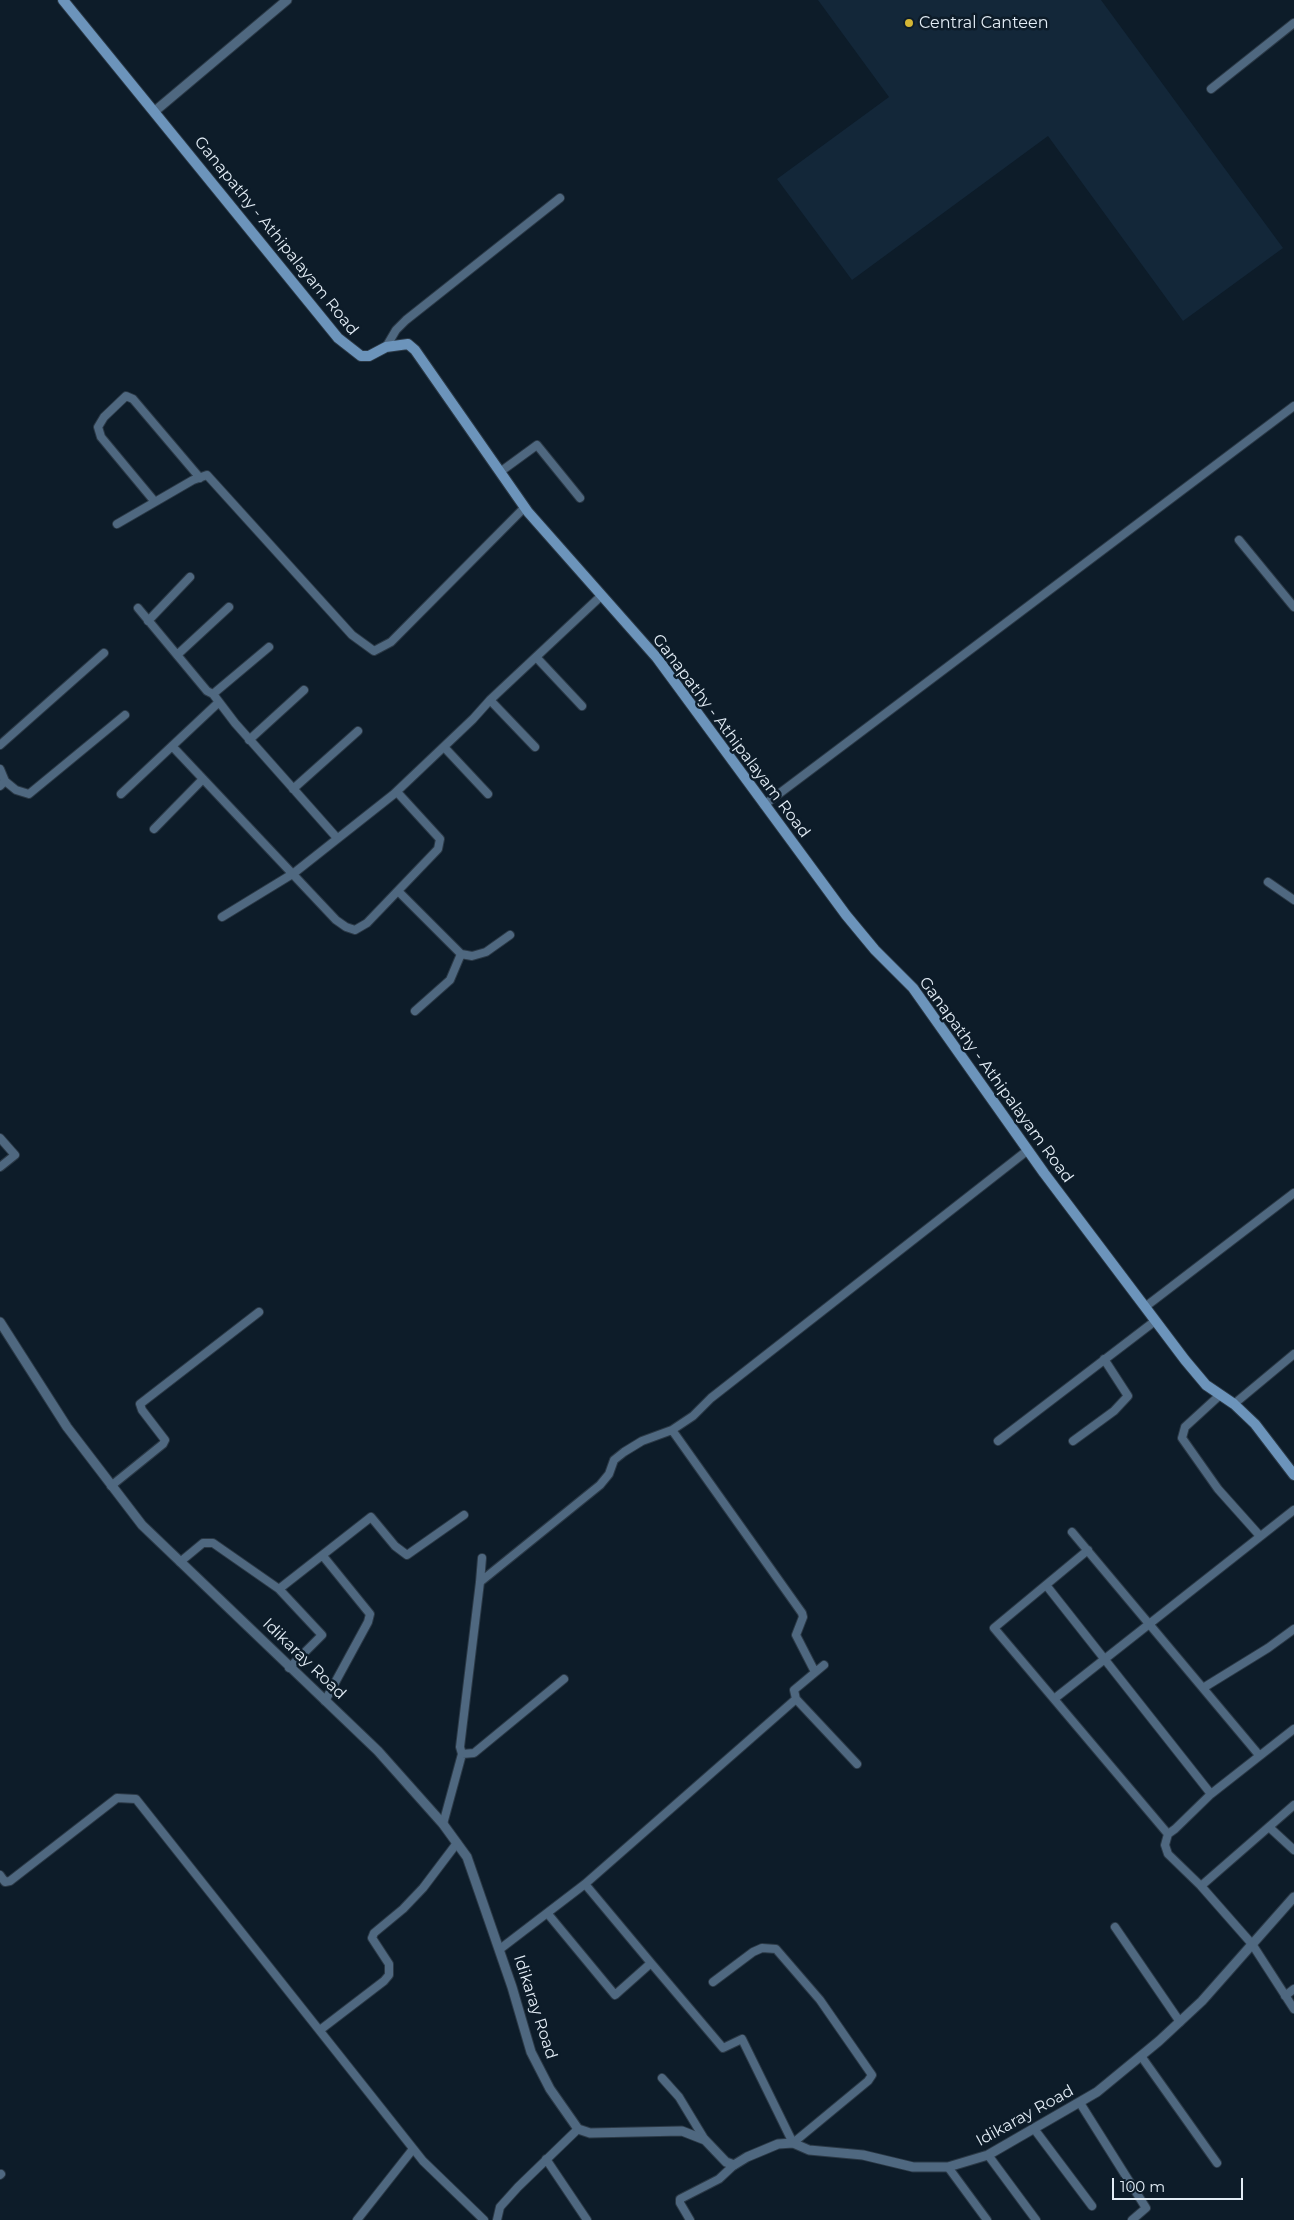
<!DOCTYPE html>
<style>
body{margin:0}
#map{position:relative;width:1294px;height:2220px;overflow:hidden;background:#0d1c29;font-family:Montserrat,sans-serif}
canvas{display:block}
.scale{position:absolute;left:1112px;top:2178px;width:131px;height:22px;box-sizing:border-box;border:2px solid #e2ecf5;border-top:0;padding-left:6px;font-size:15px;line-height:18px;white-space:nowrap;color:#e2ecf5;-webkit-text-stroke:4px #0d1c29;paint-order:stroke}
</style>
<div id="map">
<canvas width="1294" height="2220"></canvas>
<div class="scale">100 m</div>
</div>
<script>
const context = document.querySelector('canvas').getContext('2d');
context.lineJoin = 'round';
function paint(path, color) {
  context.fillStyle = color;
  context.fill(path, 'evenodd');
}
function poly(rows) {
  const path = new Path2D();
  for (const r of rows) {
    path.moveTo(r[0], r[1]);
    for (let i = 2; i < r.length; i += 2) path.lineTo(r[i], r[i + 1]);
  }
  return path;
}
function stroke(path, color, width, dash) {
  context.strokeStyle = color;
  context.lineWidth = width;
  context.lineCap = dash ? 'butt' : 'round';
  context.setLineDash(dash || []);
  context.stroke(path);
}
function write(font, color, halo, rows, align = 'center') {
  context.font = font + ' Montserrat,sans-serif';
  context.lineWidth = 5;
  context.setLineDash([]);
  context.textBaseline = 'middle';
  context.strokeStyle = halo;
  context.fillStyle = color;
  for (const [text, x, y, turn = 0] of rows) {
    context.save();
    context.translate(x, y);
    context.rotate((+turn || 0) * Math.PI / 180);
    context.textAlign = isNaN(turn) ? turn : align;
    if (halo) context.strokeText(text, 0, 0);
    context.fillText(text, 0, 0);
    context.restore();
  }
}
const built = poly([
 [818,0,1101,0,1283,248,1183,321,1048,136,852,280,777,179,889,97]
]);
const minor = poly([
 [1211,89,1294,23],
 [386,347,396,330,406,320,560,198],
 [500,472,537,445,580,498],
 [155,502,101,437,98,427,104,417,126,396,133,399,200,478],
 [117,524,193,480,207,475,352,635,374,651,391,642,525,507],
 [1239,540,1294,607],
 [138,608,207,691,213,694,235,723,337,838],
 [148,621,190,577],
 [177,655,229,607],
 [536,657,582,706],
 [213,694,269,647],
 [490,700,535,747],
 [249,740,304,690],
 [0,745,104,653],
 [172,746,336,920,346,927,355,930,367,923,438,849,440,839,397,792],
 [444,747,488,794],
 [0,769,5,781,0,786],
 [5,781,16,790,29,794,125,715],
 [293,789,358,731],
 [121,794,219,702],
 [764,805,1294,406],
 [154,829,203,779],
 [1268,882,1294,900],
 [398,891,461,954,450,980,415,1011],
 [222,917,294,873,394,794,473,719,490,700,601,596],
 [461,954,472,956,486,952,510,935],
 [0,1138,15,1155,0,1167],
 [1145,1307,1294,1193],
 [1220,1395,1185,1427,1182,1438,1218,1489,1260,1536],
 [1234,1404,1294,1354],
 [672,1430,802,1613,803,1617,796,1635,815,1672],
 [998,1441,1155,1321],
 [1073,1441,1114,1411,1128,1396,1104,1359],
 [111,1486,163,1444,165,1440,142,1410,140,1404,259,1312],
 [1072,1532,1259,1755],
 [1088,1550,994,1628,1168,1834],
 [323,1556,370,1614,368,1622,325,1701],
 [482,1558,480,1582,600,1485,609,1474,614,1460,624,1452,642,1441,672,1430,693,1416,711,1398,1028,1150],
 [180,1562,203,1543,213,1543,279,1589,322,1635,289,1668],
 [1046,1585,1211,1794],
 [279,1589,371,1517,395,1546,407,1555,464,1515],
 [824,1665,794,1690,796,1699,857,1764],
 [1203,1688,1268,1648,1294,1629],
 [1054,1699,1294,1510],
 [1294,1729,1211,1794,1175,1829,1168,1834,1165,1845,1168,1854,1201,1886,1252,1944,1294,2009],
 [462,1754,474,1753,564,1679],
 [443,1824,462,1754,460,1747,480,1582],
 [1269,1827,1294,1850],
 [0,1875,5,1882,10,1881,117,1798,136,1799,423,2161,484,2220],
 [1201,1886,1294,1805],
 [548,1914,615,1995,651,1963,585,1884],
 [1115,1927,1180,2022],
 [500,1949,585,1884,796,1699],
 [651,1963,723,2048,742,2039,793,2143,868,2081,872,2075,820,2000,776,1949,762,1948,753,1952,713,1982],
 [1285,1996,1294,1989],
 [320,2030,384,1981,389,1975,389,1964,372,1938,374,1933,403,1909,423,1888,457,1843],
 [1141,2056,1217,2163],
 [662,2078,679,2097,705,2140],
 [1080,2103,1146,2208,1132,2220],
 [1035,2130,1092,2206],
 [988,2155,1036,2220],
 [546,2159,587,2220],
 [948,2167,987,2220],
 [0,2175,1,2174],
 [357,2220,413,2149],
 [497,2220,500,2207,518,2187,578,2129],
 [690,2220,680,2203,680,2199,719,2179,734,2165]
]);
const tertiary = poly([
 [155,111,287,0],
 [0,1322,67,1427,142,1525,378,1751,443,1824,467,1857,512,1987,531,2052,550,2089,578,2129,590,2133,682,2131,705,2140,726,2162,734,2165,747,2157,778,2144,793,2143,809,2150,863,2155,913,2167,948,2167,988,2155,1097,2092,1159,2041,1202,2001,1294,1897]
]);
const secondary = poly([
 [63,0,338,338,361,356,369,356,386,347,408,344,415,350,528,512,657,658,846,915,875,950,913,988,1044,1173,1185,1360,1206,1385,1234,1404,1255,1424,1294,1475]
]);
const markers = [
 [909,23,5,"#d4b635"]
];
const poiNames = [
 ["Central Canteen",919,23]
];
const streetNames = [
 ["Ganapathy - Athipalayam Road",276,236,51],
 ["Ganapathy - Athipalayam Road",731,736,53],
 ["Ganapathy - Athipalayam Road",996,1080,54],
 ["Idikaray Road",304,1659,44],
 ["Idikaray Road",535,2007,72],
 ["Idikaray Road",1025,2116,-29]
];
paint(built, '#132739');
stroke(minor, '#2b3946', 10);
stroke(tertiary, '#2b3946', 11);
stroke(secondary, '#2b3946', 12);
stroke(minor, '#4f6880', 8);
stroke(tertiary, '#4f6880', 9);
stroke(secondary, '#6c94bb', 10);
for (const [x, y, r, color] of markers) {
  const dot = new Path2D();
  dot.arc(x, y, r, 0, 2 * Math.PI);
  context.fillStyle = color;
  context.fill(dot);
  stroke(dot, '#0d1c29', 2);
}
write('16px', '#e2ecf5', '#0d1c29', poiNames, 'left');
write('16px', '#e2ecf5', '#0d1c29', streetNames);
</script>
